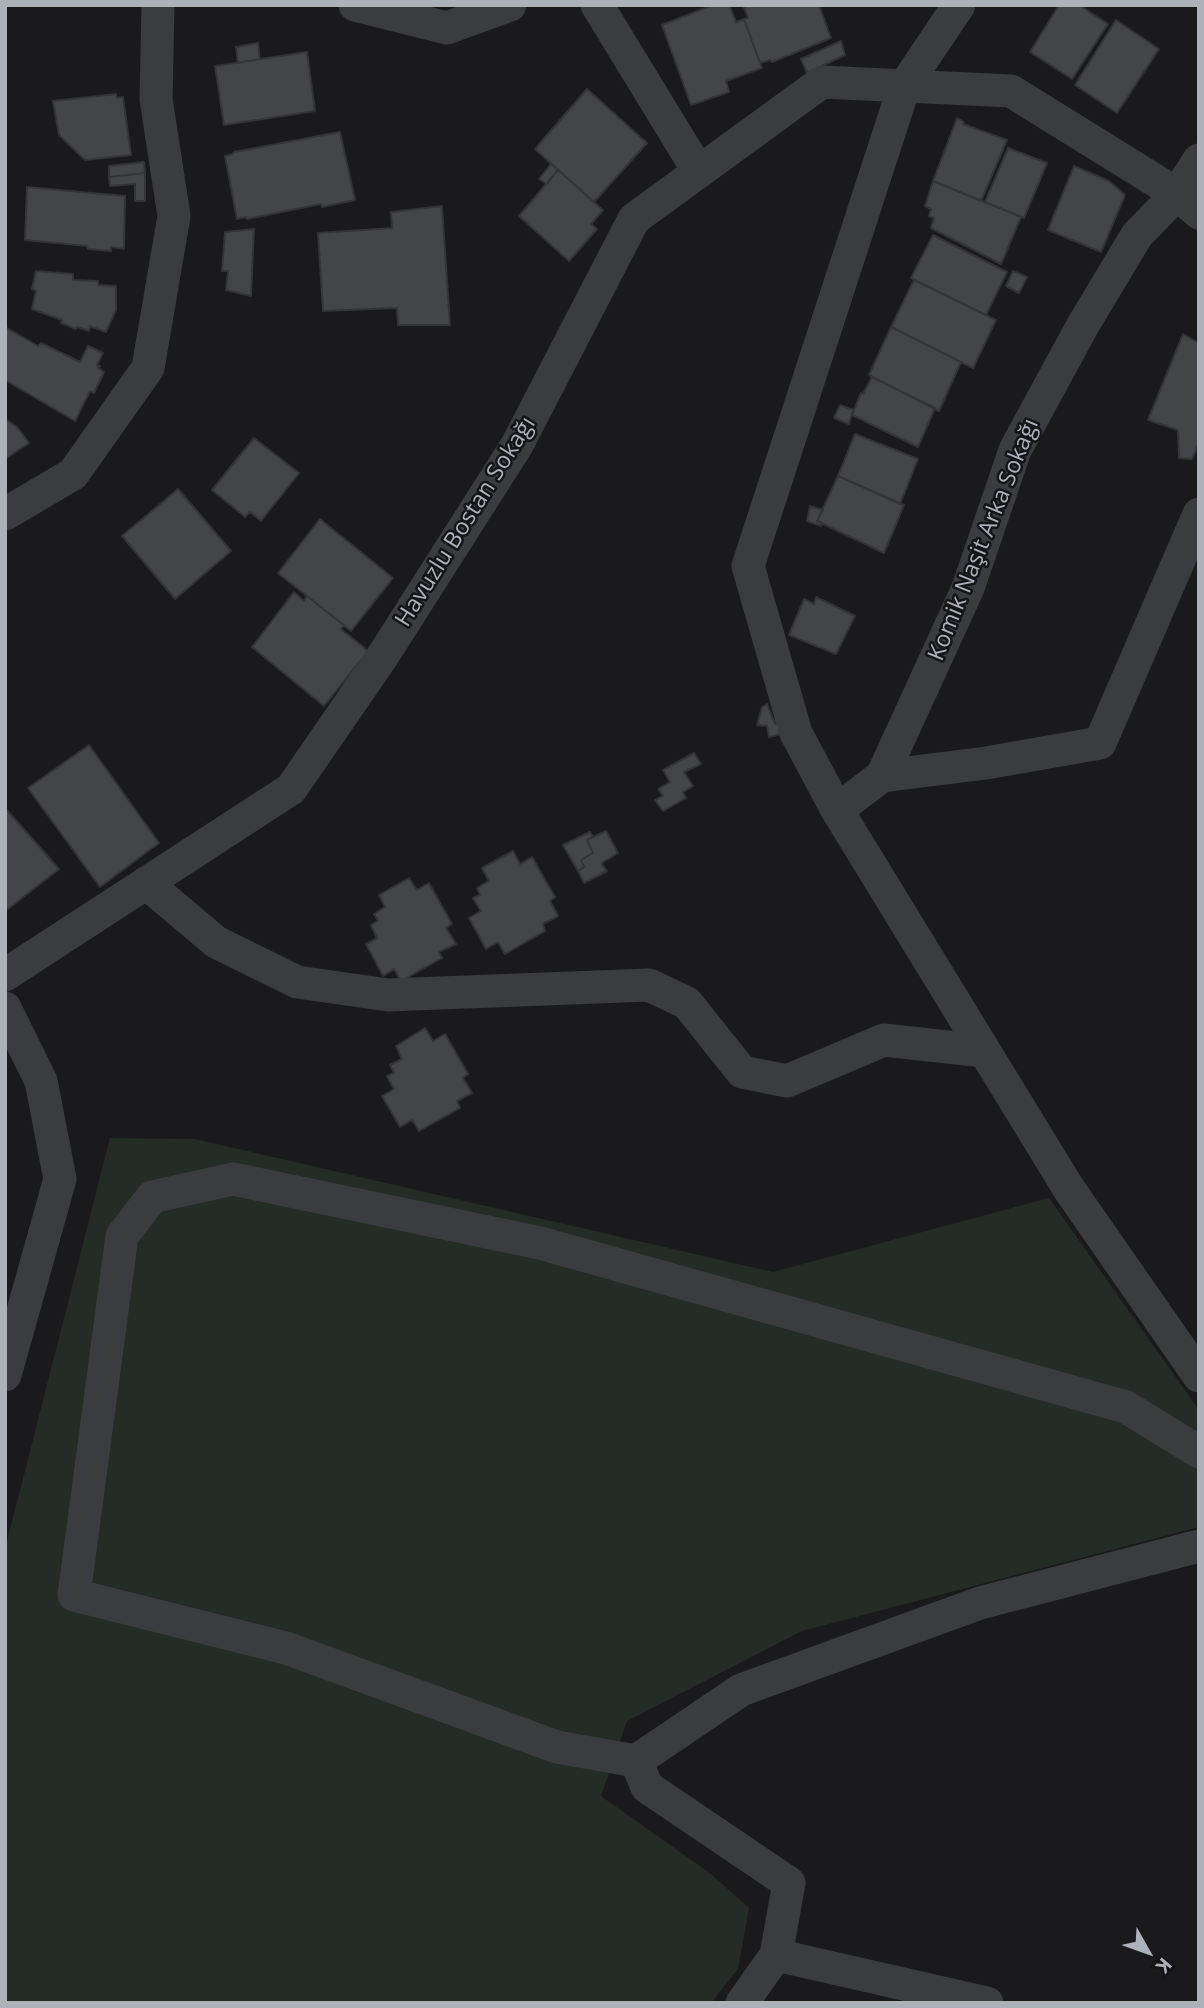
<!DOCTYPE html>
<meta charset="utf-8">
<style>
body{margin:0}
#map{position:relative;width:1204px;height:2008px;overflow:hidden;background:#1a1a1c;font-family:"Open Sans",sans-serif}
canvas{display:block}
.frame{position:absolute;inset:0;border:7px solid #adb1ba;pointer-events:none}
.north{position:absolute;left:1113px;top:1917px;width:70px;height:70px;-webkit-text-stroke:5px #151517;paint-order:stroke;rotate:130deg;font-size:19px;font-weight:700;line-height:28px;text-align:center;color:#adb1ba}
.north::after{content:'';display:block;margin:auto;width:24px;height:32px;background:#adb1ba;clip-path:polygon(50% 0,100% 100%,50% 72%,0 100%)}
</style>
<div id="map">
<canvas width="1204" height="2008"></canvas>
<div class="frame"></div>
<div class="north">K</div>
</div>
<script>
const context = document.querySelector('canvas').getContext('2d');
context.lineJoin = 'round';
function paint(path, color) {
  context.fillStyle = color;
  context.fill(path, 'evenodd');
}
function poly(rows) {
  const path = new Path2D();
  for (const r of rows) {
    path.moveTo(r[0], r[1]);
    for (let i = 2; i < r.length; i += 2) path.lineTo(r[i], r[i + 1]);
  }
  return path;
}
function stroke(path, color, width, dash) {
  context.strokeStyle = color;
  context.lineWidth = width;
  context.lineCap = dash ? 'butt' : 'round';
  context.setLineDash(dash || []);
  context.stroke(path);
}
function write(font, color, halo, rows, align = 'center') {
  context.font = font + ' "Open Sans",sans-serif';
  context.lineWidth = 5;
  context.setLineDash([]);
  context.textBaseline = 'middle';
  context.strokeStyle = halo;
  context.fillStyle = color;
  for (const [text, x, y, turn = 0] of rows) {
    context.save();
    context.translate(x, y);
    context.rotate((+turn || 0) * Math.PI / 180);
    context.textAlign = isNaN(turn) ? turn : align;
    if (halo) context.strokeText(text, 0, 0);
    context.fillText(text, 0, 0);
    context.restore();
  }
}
const green = poly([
 [110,1138,195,1139,773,1272,1049,1198,1199,1410,1199,1527,802,1631,627,1721,601,1796,711,1874,749,1908,738,1969,711,2003,5,2003,5,1549]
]);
const building = poly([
 [713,5,729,5,736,22,744,19,762,68,726,81,729,92,691,105,662,25,713,5],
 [743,5,819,5,831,38,772,62,770,60,760,63,744,19,748,18,743,5],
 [1059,5,1079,5,1108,24,1072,79,1030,52,1059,5],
 [1116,20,1159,49,1117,113,1075,85,1116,20],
 [841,41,845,55,807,73,801,59,841,41],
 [258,43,260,59,238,63,236,47,258,43],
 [307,52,315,111,224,125,215,66,307,52],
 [587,89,647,143,594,202,535,149,587,89],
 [116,94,117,98,123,97,131,155,85,160,59,135,53,101,116,94],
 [957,118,964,122,963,124,1007,140,981,201,933,181,957,118],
 [340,132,355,200,322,207,321,204,247,219,246,217,237,219,225,156,233,154,234,152,340,132],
 [1008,148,1047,163,1024,218,985,202,1008,148],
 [144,162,145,173,109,177,109,166,144,162],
 [551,164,558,170,547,184,539,179,551,164],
 [1074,166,1109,181,1125,195,1101,252,1048,230,1074,166],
 [558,170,603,210,591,224,597,229,569,261,519,216,558,170],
 [145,173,145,201,135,201,135,184,110,186,109,177,145,173],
 [933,181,1021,217,1001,264,931,228,934,218,929,216,931,209,925,206,933,181],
 [27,187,125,196,124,249,111,247,111,251,88,249,87,246,25,240,27,187],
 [442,206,450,325,398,325,397,308,323,311,318,233,392,228,391,212,442,206],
 [254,229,251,296,226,290,228,271,222,271,225,232,254,229],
 [933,235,1007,272,986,315,911,278,933,235],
 [36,271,73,274,73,280,98,281,98,285,116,286,116,310,106,332,90,326,89,331,77,327,76,329,61,323,62,320,32,309,36,291,32,289,36,271],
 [1013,271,1027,277,1019,293,1006,286,1013,271],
 [914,280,996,320,973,368,891,327,914,280],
 [5,327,38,346,41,343,80,362,88,346,103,353,97,365,100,366,98,368,104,372,94,393,90,391,75,421,5,380,5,327],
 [891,327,961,362,939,411,869,375,891,327],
 [1183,334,1199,343,1199,443,1192,459,1179,458,1178,430,1148,420,1183,334],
 [872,377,935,408,918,447,852,415,861,393,863,394,872,377],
 [840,405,853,410,849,424,834,418,840,405],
 [5,419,17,427,29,443,5,459,5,419],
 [855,434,918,459,900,504,838,476,855,434],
 [254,438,299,473,261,521,250,512,245,517,212,490,254,438],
 [838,476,904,505,884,553,817,521,838,476],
 [178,489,231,551,175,599,122,536,178,489],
 [810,506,823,510,817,521,821,522,821,526,807,521,810,506],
 [320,519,393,578,351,631,278,573,320,519],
 [294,592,304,601,307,596,344,625,341,629,368,651,324,706,252,647,294,592],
 [816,597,855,616,836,654,789,635,804,599,814,604,816,597],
 [767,704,775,724,778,724,782,734,769,737,767,726,757,725,762,707,767,704],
 [89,745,159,843,100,887,28,788,89,745],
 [694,753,701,764,684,772,693,786,683,792,686,798,663,811,655,800,663,796,658,789,670,782,663,770,694,753],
 [5,808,59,869,8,909,5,905,5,808],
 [606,831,618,853,603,862,602,865,607,871,584,883,578,871,584,867,581,860,593,853,587,840,606,831],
 [590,832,593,837,587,840,593,853,581,860,584,867,578,871,563,845,590,832],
 [513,851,520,864,532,857,555,897,550,901,558,916,543,924,545,931,505,954,498,942,486,949,469,918,481,911,473,898,480,895,477,888,489,881,482,868,513,851],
 [409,878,417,890,429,883,452,924,446,928,456,944,439,952,442,958,401,981,394,969,383,976,366,944,377,938,371,925,378,921,374,914,385,907,379,895,409,878],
 [425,1028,433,1041,445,1034,468,1074,463,1078,472,1093,457,1101,460,1108,419,1131,412,1120,400,1127,382,1096,394,1089,387,1076,394,1073,390,1065,402,1059,396,1046,425,1028]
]);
const minor = poly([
 [355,5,447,28,510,5],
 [597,5,699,172],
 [959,5,904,87,748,566,796,733,837,810,1069,1189,1199,1376],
 [5,514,73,474,148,368,174,216,156,99,158,5],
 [882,776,986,763,1100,743,1199,514],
 [837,810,882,776,968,588,1015,450,1083,325,1137,235,1177,194,1199,160],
 [146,883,216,942,297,982,388,995,649,985,687,1003,742,1072,787,1081,884,1040,984,1051],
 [5,975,291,789,382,657,517,445,634,219,822,82,1011,91,1177,194,1199,213],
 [5,1008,41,1081,60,1179,5,1375],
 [636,1761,557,1747,286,1648,74,1595,122,1236,152,1197,233,1179,540,1243,1126,1407,1199,1452],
 [776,1955,987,2003],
 [742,2003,776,1955,789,1883,647,1787,636,1761,741,1690,980,1603,1199,1546]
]);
const streetNames = [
 ["Havuzlu Bostan Sokağı",466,522,-58],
 ["Komik Naşit Arka Sokağı",984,540,-68]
];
paint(green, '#242c25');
paint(building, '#444549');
stroke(building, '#343438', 2);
stroke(minor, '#3b3c40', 33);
write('23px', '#adb1ba', '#151517', streetNames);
</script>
